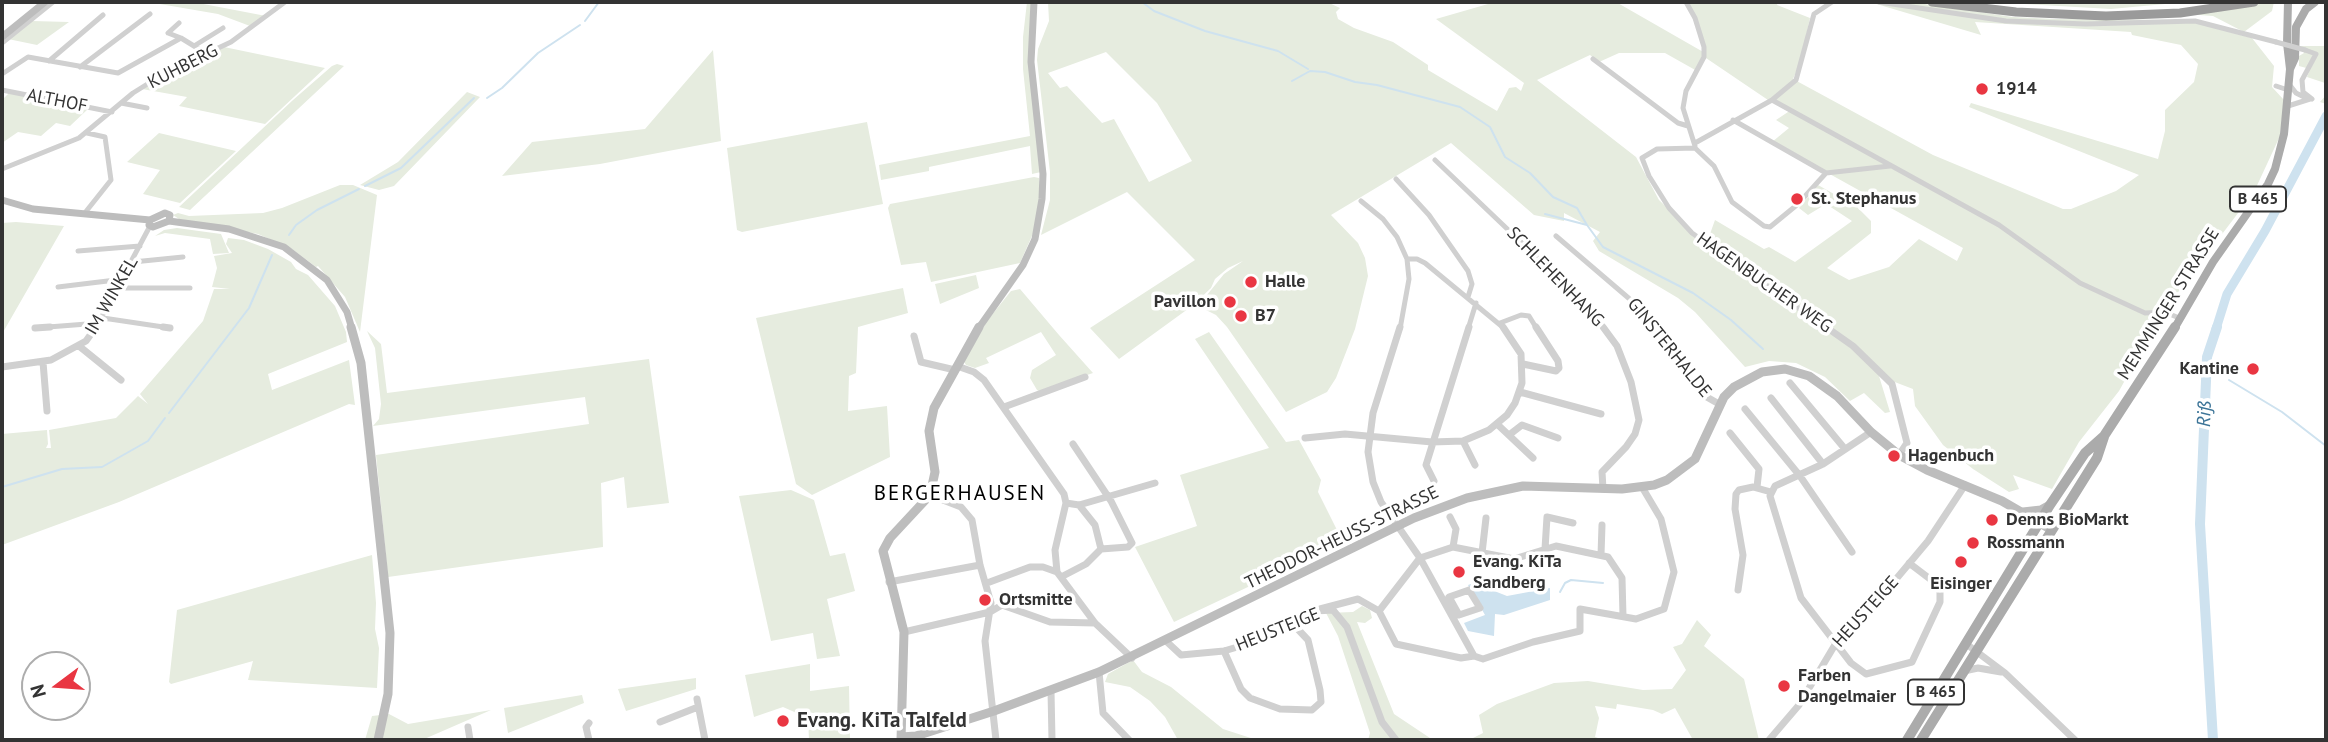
<!DOCTYPE html>
<meta charset="utf-8">
<style>
body{margin:0}
#map{position:relative;width:2328px;height:742px;overflow:hidden;background:#fff;font-family:"PT Sans",sans-serif}
canvas{display:block}
.frame{position:absolute;inset:0;border:4px solid #333;pointer-events:none}
.north{position:absolute;left:21px;top:651px;width:70px;height:70px;box-sizing:border-box;background:#fff;border:2px solid #adadad;border-radius:50%;rotate:254deg;font-size:19px;font-weight:700;line-height:28px;text-align:center;color:#333}
.north::after{content:'';display:block;margin:auto;width:24px;height:32px;background:#e93642;clip-path:polygon(50% 0,100% 100%,50% 72%,0 100%)}
</style>
<div id="map">
<canvas width="2328" height="742"></canvas>
<div class="frame"></div>
<div class="north">N</div>
</div>
<script>
const context = document.querySelector('canvas').getContext('2d');
context.lineJoin = 'round';
function paint(path, color) {
  context.fillStyle = color;
  context.fill(path, 'evenodd');
}
function poly(rows) {
  const path = new Path2D();
  for (const r of rows) {
    path.moveTo(r[0], r[1]);
    for (let i = 2; i < r.length; i += 2) path.lineTo(r[i], r[i + 1]);
  }
  return path;
}
function stroke(path, color, width, dash) {
  context.strokeStyle = color;
  context.lineWidth = width;
  context.lineCap = dash ? 'butt' : 'round';
  context.setLineDash(dash || []);
  context.stroke(path);
}
function write(font, color, halo, rows, align = 'center') {
  context.font = font + ' "PT Sans",sans-serif';
  context.lineWidth = 7;
  context.setLineDash([]);
  context.textBaseline = 'middle';
  context.strokeStyle = halo;
  context.fillStyle = color;
  for (const [text, x, y, turn = 0] of rows) {
    context.save();
    context.translate(x, y);
    context.rotate((+turn || 0) * Math.PI / 180);
    context.textAlign = isNaN(turn) ? turn : align;
    if (halo) context.strokeText(text, 0, 0);
    context.fillText(text, 0, 0);
    context.restore();
  }
}
const green = poly([
 [148,2,193,2,266,16,250,26,218,14],
 [1027,2,1033,2,1029,40,1041,172,1032,174,1030,146,929,167,929,171,881,180,879,165,1030,136,1023,69,1023,37],
 [1048,2,1327,2,1340,8,1336,12,1338,19,1354,28,1393,42,1428,65,1428,70,1497,111,1509,88,1516,87,1521,91,1524,83,1436,19,1495,2,1616,2,1705,53,1687,2,1778,2,1777,5,1810,18,1800,63,1793,79,1933,155,2063,209,2071,209,2116,191,2139,175,1969,107,1971,103,2158,159,2165,131,2165,110,2194,82,2198,64,2181,45,2132,35,2131,32,1975,22,1981,35,1873,3,1852,2,1911,2,2013,17,2054,19,2184,20,2252,38,2274,66,2272,87,2284,100,2280,136,2254,192,2163,312,2119,391,2079,442,2052,489,2013,475,2019,489,2009,492,1973,469,1943,445,1915,406,1913,389,1879,376,1890,412,1885,413,1864,393,1850,401,1825,377,1796,363,1769,361,1745,367,1695,312,1678,298,1599,251,1593,241,1600,232,1564,213,1564,221,1534,215,1451,143,1331,215,1358,243,1365,258,1368,276,1355,329,1336,378,1327,392,1286,412,1227,327,1216,315,1198,306,1224,274,1243,261,1228,268,1215,279,1211,288,1192,306,1119,359,1090,328,1195,260,1127,192,1041,235,1050,200,1050,172,1037,60,1038,49,1049,21],
 [1106,52,1157,103,1192,161,1149,182,1114,119,1102,123,1067,86,1060,88,1048,73],
 [1619,53,1665,53,1697,71,1703,56,1768,100,1791,110,1776,120,1789,128,1772,142,1963,248,1957,261,1919,239,1889,267,1849,280,1827,268,1871,233,1871,221,1857,207,1818,185,1799,208,1808,215,1826,204,1852,221,1795,262,1769,247,1764,249,1715,220,1706,245,1659,200,1636,157,1537,80,1590,55,1599,62],
 [1989,2,2187,2,2111,9],
 [2267,2,2274,2,2272,11,2244,32,2213,16,2187,14],
 [32,21,69,22,37,45,8,39],
 [2301,46,2326,46,2326,104,2320,102,2326,95,2325,83,2307,77,2310,69,2299,66,2299,56,2304,53],
 [224,47,325,68,265,124,179,106,187,97,142,89],
 [713,50,721,141,600,164,502,176,532,142,645,129],
 [337,64,344,66,190,210,179,207,293,100,332,66],
 [467,92,480,97,394,186,379,190,360,185,398,162],
 [9,93,88,109,70,126,56,123,41,136,18,132,2,143,2,100],
 [867,122,883,204,742,232,737,230,727,148],
 [159,133,236,151,180,203,143,194,160,170,127,162],
 [1034,177,1039,178,1040,199,1035,229,1020,263,931,282,926,262,901,265,888,208,890,204],
 [340,185,353,185,377,195,360,332,345,297,318,266,316,267,292,249,258,234,179,219,173,215,178,213,189,216,263,213,282,208],
 [16,222,64,226,2,334,2,223],
 [177,228,221,234,229,253,213,254,210,239,165,233,155,236,164,230],
 [228,238,244,240,268,249,291,262,296,269,308,275,335,306,346,332,347,342,268,374,272,390,349,360,355,405,349,404,119,502,2,545,2,434,47,430,48,444,46,448,51,448,49,430,116,418,138,396,148,404,140,394,203,321,214,289,230,289,212,287,217,268,214,256,232,253,226,244],
 [976,275,979,288,940,304,935,284],
 [903,288,908,313,858,327,856,373,849,376,848,411,887,406,890,457,812,495,796,484,756,318],
 [1020,289,1059,335,1093,373,1039,391,1037,390,1030,378,1032,370,1056,355,1041,332,986,358,989,363,975,368,966,365,964,362,987,321,1011,291],
 [367,331,381,344,387,393,649,359,669,503,627,508,624,477,601,483,603,547,388,577,376,455,589,424,585,397,373,426,379,419,381,404,375,348],
 [1209,332,1286,442,1299,440,1321,480,1318,492,1343,542,1174,622,1135,547,1197,526,1180,475,1269,448,1195,339],
 [791,490,814,500,830,556,845,553,855,591,827,599,840,656,817,659,813,633,771,641,739,496],
 [372,555,376,603,375,629,379,648,377,688,248,680,253,661,171,684,169,682,177,610],
 [1362,606,1370,610,1372,618,1365,623,1357,622,1394,714,1433,740,1368,740,1370,733,1338,636,1326,613,1353,612],
 [1697,620,1711,635,1704,646,1744,679,1759,740,1693,740,1675,708,1662,714,1653,710,1617,704,1616,709,1595,706,1599,718,1595,737,1604,740,1469,740,1483,733,1479,715,1497,704,1554,683,1588,681,1643,690,1672,689,1686,670,1673,647,1682,644],
 [1133,660,1142,672,1171,687,1223,729,1257,740,1178,740,1165,717,1150,701,1130,687,1105,682,1108,674],
 [810,664,810,691,849,686,850,740,809,740,808,718,783,707,754,717,745,675],
 [696,678,696,689,626,711,618,689],
 [582,695,584,703,508,733,504,708],
 [491,710,422,740,365,740,372,716,389,714,408,724]
]);
const water = poly([
 [1474,583,1507,596,1550,588,1550,600,1504,615,1495,614,1494,636,1468,631,1464,623,1485,615,1468,585]
]);
const stream = poly([
 [1142,2,1154,11,1205,31,1278,51,1308,69],
 [585,21,599,2],
 [1292,81,1310,71,1325,72,1355,82,1377,85,1460,107,1490,127,1505,157,1530,173,1553,197,1577,208,1587,225],
 [487,98,502,88,538,53,580,25],
 [365,186,401,168,474,98],
 [1545,214,1587,225,1603,247,1693,293,1731,320,1763,349],
 [289,235,296,225,317,210,359,189],
 [2207,365,2218,372],
 [2229,380,2282,412,2326,446],
 [169,413,249,308,272,255],
 [2326,480,2326,491],
 [2,487,62,469,102,467,148,441,165,418],
 [1560,592,1565,583,1571,580,1603,583]
]);
const riverFar1 = poly([
 [2216,329,2227,294,2265,231,2326,116]
]);
const river = poly([
 [2213,740,2200,524,2207,357,2217,327]
]);
const streetFar1 = poly([
 [1686,2,1695,18,1704,47,1704,57,1686,91,1683,108,1695,146],
 [1879,2,2006,21,2086,24,2195,21,2276,42],
 [179,23,168,33,181,38],
 [2,43,53,2],
 [194,46,223,28],
 [2305,50,2316,54,2302,80,2303,92,2312,99],
 [1593,59,1678,123,1688,126],
 [49,61,103,15],
 [80,67,150,14],
 [2,74,28,57,118,73,181,38,207,54],
 [2289,84,2296,93,2308,99],
 [2276,86,2288,90],
 [2,90,112,112],
 [1772,100,1999,225,2080,283,2145,313,2165,312,2179,318],
 [121,103,147,108],
 [2288,106,2310,99],
 [1733,120,1826,173,1798,204,1770,227,1764,226,1732,202,1714,166,1695,148,1657,149,1642,158,1649,176,1669,208,1692,233,1828,329],
 [1695,143,1772,100,1796,80,1814,14,1832,2],
 [1435,160,1589,307,1605,329],
 [2,169,79,138,133,93,165,73,231,42,285,2],
 [1826,173,1890,166],
 [1396,179,1429,215,1468,271,1472,284,1468,297],
 [1361,201,1383,219,1397,237,1407,259,1409,279,1400,329],
 [84,214,111,180,105,137,87,133],
 [1556,236,1639,307,1658,329],
 [78,251,140,246],
 [1407,259,1417,259,1425,263,1505,329],
 [133,262,183,257],
 [58,287,124,279],
 [120,288,190,288],
 [103,318,170,328],
 [1500,323,1521,315,1529,316,1537,329],
 [35,328,100,323],
 [95,329,150,226],
 [1468,329,1476,303]
]);
const street = poly([
 [163,327,170,328],
 [1400,327,1373,413,1368,452,1373,482,1381,502,1420,558,1474,656,1483,659,1533,642,1580,631,1580,609,1636,619,1664,609,1674,572,1661,519,1642,487],
 [1656,327,1690,380,1705,396,1719,404],
 [1826,327,1853,346,1892,384,1907,443,1899,455],
 [35,328,50,327],
 [914,336,921,362,955,370],
 [79,346,121,380],
 [43,362,47,411],
 [1523,364,1556,371,1559,368,1558,361,1536,327],
 [957,366,974,372,984,380,1064,494,1066,503,1055,550,1057,572],
 [2,367,51,360,86,341,96,327],
 [1790,383,1845,449],
 [1520,392,1601,414],
 [1771,398,1823,464],
 [1004,407,1085,377],
 [1745,409,1800,476,1852,552],
 [1497,424,1533,458],
 [1871,432,1823,464,1775,486,1770,496,1801,598,1851,663,1866,674,1912,662,1940,602,1940,592,1934,582,1909,563],
 [1730,433,1759,469,1757,487],
 [1509,435,1522,425,1558,438],
 [1305,438,1345,434,1432,442,1463,441,1489,430,1507,415,1515,403,1522,383,1521,354,1503,327],
 [1463,441,1475,465],
 [1434,481,1426,465,1469,327],
 [1603,489,1602,472,1626,447,1635,434,1639,420,1631,382,1617,346,1603,327],
 [930,495,961,507,972,520,980,565,991,603,985,641,996,740],
 [1066,503,1079,505,1155,483],
 [1079,505,1095,525,1101,549],
 [1450,517,1456,529,1453,547],
 [1545,549,1547,517,1573,523],
 [1482,553,1486,518],
 [1601,555,1602,525],
 [1063,576,1086,564,1101,549,1128,547,1132,543,1111,501,1073,444],
 [889,582,980,565],
 [987,583,1030,567,1043,567,1057,572,1095,623,1132,658],
 [1469,590,1480,608,1459,615,1449,597,1469,590],
 [1738,590,1743,555,1735,509,1736,494,1739,490,1753,487,1771,492],
 [1320,609,1358,599,1379,611],
 [904,632,990,612,1002,605,1050,622,1095,623],
 [1166,641,1181,655,1224,651,1264,639,1315,611,1333,610,1347,627,1382,722,1396,740],
 [1965,643,2005,673,2075,740],
 [1224,651,1241,689,1250,698,1280,709,1312,710,1321,702,1320,690,1308,640,1292,623],
 [1474,656,1461,658,1396,644,1379,611,1420,558,1453,547,1514,559,1556,546,1608,557,1622,578,1623,616],
 [1964,671,1978,668,2001,672],
 [1099,672,1103,713,1129,740],
 [1051,691,1052,740],
 [697,699,705,740],
 [660,722,698,707],
 [589,723,586,727,589,740],
 [468,727,470,740],
 [1769,740,1799,705,1836,643,1876,603,1928,541,1965,485]
]);
const secondaryFar1 = poly([
 [2,37,45,2],
 [2,200,33,209,150,220],
 [150,220,149,225,153,227,169,221,229,229,284,247,327,280,347,312,352,329],
 [150,220,165,213,170,215,169,221],
 [978,329,1023,265,1035,239,1042,199,1043,174,1031,62,1034,2]
]);
const secondary = poly([
 [351,327,361,363,390,633,388,694,378,740],
 [2023,512,2041,510,2050,505],
 [901,737,916,736,994,711,1099,672,1414,518,1467,498,1523,486,1622,489,1654,485,1667,480,1695,459,1724,397,1734,387,1762,372,1785,369,1809,376,1837,396,1871,432,1899,455,1927,470,2002,501,2052,530],
 [901,740,904,632,883,551,890,538,930,495,935,472,929,431,934,408,979,327]
]);
const primaryFar1 = poly([
 [2288,2,2287,43,2290,69],
 [2174,329,2213,262,2268,184,2275,169,2284,134,2290,69,2295,58,2296,27,2306,9,2315,2]
]);
const primary = poly([
 [1907,740,2050,505,2085,453,2104,436,2175,327],
 [1921,740,2097,458,2104,437]
]);
const highway = poly([
 [1932,2,2016,12,2106,16,2180,13,2254,2]
]);
const streetBridge = poly([
 [2276,42,2305,50]
]);
const markers = [
 [1982,89,7,"#e93642"],
 [1797,199,7,"#e93642"],
 [1251,282,7,"#e93642"],
 [1230,302,7,"#e93642"],
 [1241,316,7,"#e93642"],
 [2253,369,7,"#e93642"],
 [1894,456,7,"#e93642"],
 [1992,520,7,"#e93642"],
 [1973,543,7,"#e93642"],
 [1961,562,7,"#e93642"],
 [1459,572,7,"#e93642"],
 [985,600,7,"#e93642"],
 [1784,686,7,"#e93642"],
 [783,721,7,"#e93642"]
];
const shields = [
 [2258,199,56],
 [1936,692,56]
];
const shieldNames = [
 ["B 465",2258,199],
 ["B 465",1936,692]
];
const streetNames = [
 ["KUHBERG",183,67,-27],
 ["ALTHOF",57,101,11],
 ["SCHLEHENHANG",1555,277,46],
 ["HAGENBUCHER WEG",1764,283,35],
 ["IM WINKEL",112,296,-60],
 ["MEMMINGER STRASSE",2169,304,-58],
 ["GINSTERHALDE",1669,348,51],
 ["THEODOR-HEUSS-STRASSE",1342,538,-26],
 ["HEUSTEIGE",1866,612,-48],
 ["HEUSTEIGE",1278,630,-22]
];
const poiNames = [
 ["1914",1996,89],
 ["St. Stephanus",1811,199],
 ["Halle",1265,282],
 ["Pavillon",1216,302,"right"],
 ["B7",1255,316],
 ["Kantine",2239,369,"right"],
 ["Hagenbuch",1908,456],
 ["Denns BioMarkt",2006,520],
 ["Rossmann",1987,543],
 ["Evang. KiTa",1473,562],
 ["Sandberg",1473,583],
 ["Eisinger",1961,584,"center"],
 ["Ortsmitte",999,600],
 ["Farben",1798,676],
 ["Dangelmaier",1798,697]
];
const waterNames = [
 ["Riß",2205,414,-88]
];
const quarterNames = [
 ["BERGERHAUSEN",960,494]
];
const nearPoinames = [
 ["Evang. KiTa Talfeld",797,721]
];
paint(green, '#e6ecdf');
paint(water, '#cee2ef');
stroke(stream, '#cee2ef', 2);
stroke(riverFar1, '#cee2ef', 9);
stroke(river, '#cee2ef', 10);
stroke(streetFar1, '#d0d0d0', 5);
stroke(street, '#d0d0d0', 7);
stroke(secondaryFar1, '#bdbdbd', 7);
stroke(secondary, '#bdbdbd', 9);
stroke(primaryFar1, '#ababab', 8);
stroke(primary, '#ababab', 10);
stroke(highway, '#9a9a9a', 9);
stroke(streetBridge, '#d0d0d0', 5);
for (const [x, y, r, color] of markers) {
  const dot = new Path2D();
  dot.arc(x, y, r, 0, 2 * Math.PI);
  context.fillStyle = color;
  context.fill(dot);
  stroke(dot, '#fff', 2.5);
}
for (const [x, y, w] of shields) {
  const box = new Path2D();
  box.roundRect(x - w / 2, y - 12.5, w, 25, 5);
  context.fillStyle = '#fff';
  context.fill(box);
  stroke(box, '#333', 2);
}
write('bold 16px', '#333', null, shieldNames);
write('18px', '#333', '#fff', streetNames);
write('bold 18px', '#333', '#fff', poiNames, 'left');
write('italic 19px', '#3d7598', '#fff', waterNames);
context.letterSpacing = '2px';
write('21px', '#000', '#fff', quarterNames);
context.letterSpacing = '0px';
write('bold 21px', '#333', '#fff', nearPoinames, 'left');
</script>
